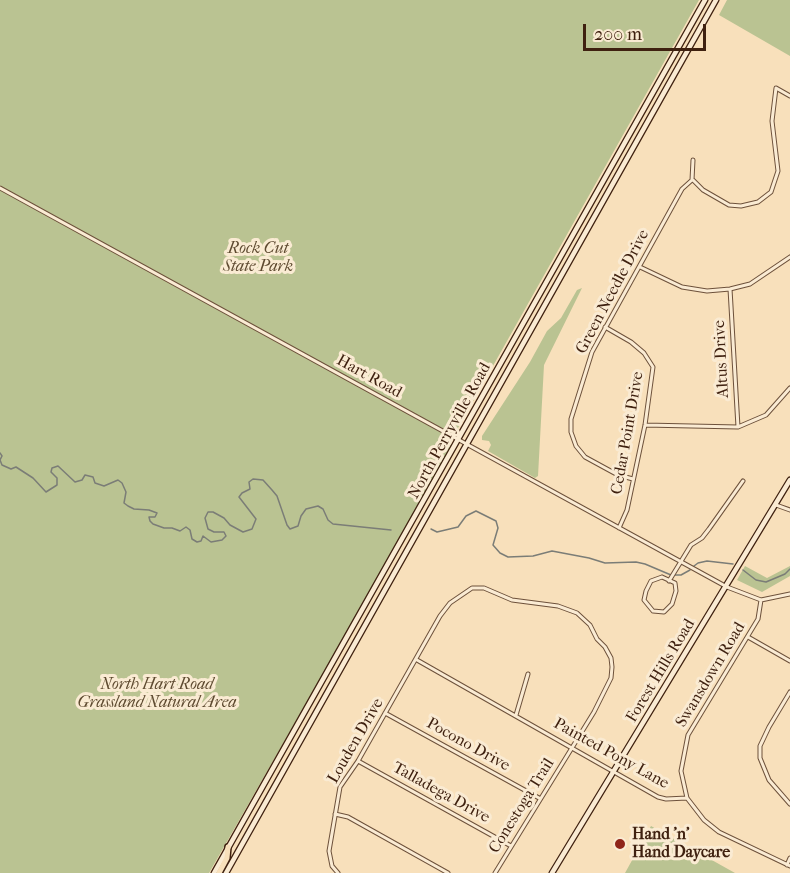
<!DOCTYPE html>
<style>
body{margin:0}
#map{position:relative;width:790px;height:873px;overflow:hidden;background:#f8e0bb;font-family:"IM FELL French Canon",serif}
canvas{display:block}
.scale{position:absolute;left:583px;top:24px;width:123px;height:27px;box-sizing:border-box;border:3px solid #3f2110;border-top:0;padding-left:8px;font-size:18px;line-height:21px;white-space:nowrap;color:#3f2110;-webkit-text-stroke:4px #faebd3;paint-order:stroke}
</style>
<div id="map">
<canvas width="790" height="873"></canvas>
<div class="scale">200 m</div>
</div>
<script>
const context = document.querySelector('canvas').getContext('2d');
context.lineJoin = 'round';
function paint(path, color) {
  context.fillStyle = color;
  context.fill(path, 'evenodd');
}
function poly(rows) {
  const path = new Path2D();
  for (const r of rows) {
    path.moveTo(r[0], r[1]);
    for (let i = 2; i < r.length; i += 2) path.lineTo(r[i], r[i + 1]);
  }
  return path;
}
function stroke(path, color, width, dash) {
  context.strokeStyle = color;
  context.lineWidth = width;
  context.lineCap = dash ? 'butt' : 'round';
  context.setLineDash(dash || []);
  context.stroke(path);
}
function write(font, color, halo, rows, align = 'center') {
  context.font = font + ' "IM FELL French Canon",serif';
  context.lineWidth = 6;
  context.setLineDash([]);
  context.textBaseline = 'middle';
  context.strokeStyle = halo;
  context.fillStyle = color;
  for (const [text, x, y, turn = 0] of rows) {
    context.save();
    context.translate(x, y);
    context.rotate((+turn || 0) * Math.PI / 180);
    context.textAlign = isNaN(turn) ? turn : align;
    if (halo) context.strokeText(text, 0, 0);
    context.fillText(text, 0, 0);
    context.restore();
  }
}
const green = poly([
 [0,0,699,0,458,428,450,444,451,446,352,623,209,873,0,873],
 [727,0,790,0,790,56,719,15],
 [582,288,544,365,538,476,535,478,488,451,491,445,489,441,482,440,482,436,530,362,547,331,561,318,577,290],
 [745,566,767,578,790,566,790,576,762,592,737,580],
 [651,826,735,873,625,873]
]);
const stream = poly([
 [0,453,2,456,0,460,2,465,11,469,16,467,33,478,46,492,57,485,57,478,51,472,52,468,58,466,75,482,82,480,85,475,93,477,95,483,104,486,118,480,122,483,126,492,124,503,128,506,134,509,149,510,157,513,155,517,149,517,150,521,153,524,164,528,172,528,180,531,186,527,190,530,192,539,197,542,201,541,203,536,211,542,222,540,226,536,224,532,214,532,208,529,205,518,208,512,213,512,224,518,230,525,243,532,252,529,256,519,239,497,242,493,250,489,249,482,253,479,263,480,272,490,277,496,287,525,290,529,298,526,301,516,306,509,318,506,323,509,328,520,333,524,391,530],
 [431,529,437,532,458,527,466,516,476,511,496,521,498,528,493,545,500,553,508,557,533,556,552,551,589,558,605,563,636,562,645,564,671,575],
 [694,566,698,563,707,561,733,564],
 [743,570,756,580,766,582,785,574,790,569],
 [675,575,681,575,690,570]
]);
const street = poly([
 [693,180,703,190,729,205,741,206,758,202,771,192,778,171,772,121,776,88,790,96],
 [0,188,727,587,761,600,790,594],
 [640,267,682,287,707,291,730,289,750,284,790,257],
 [730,289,738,427],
 [605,327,631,342,644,353,653,367,645,425,627,510,619,528],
 [645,425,738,427,766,415,790,388],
 [633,479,618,475,585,457,576,446,571,432,571,419,592,352,682,189,692,180,693,160],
 [776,505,790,510],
 [662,577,675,583,676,591,672,604,664,612,653,611,644,600,646,591,651,581,662,577],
 [669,581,691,545,702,538,709,529,743,481],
 [761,600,758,619,688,735,681,771,687,798,704,820,719,832,790,866],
 [748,637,790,661],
 [417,660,658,797,666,799,687,798],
 [790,692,769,727,760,746,760,758,769,780,790,804],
 [385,713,539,798],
 [516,715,528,674],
 [358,761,511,846],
 [335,814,348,817,448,873],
 [787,865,790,858],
 [338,873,332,866,329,851,340,787,358,761,440,616,450,603,472,588,484,588,512,600,558,606,577,613,590,625,597,639,605,647,611,658,612,667,611,678,594,712,495,873]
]);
const secondary = poly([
 [214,873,705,0],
 [226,873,716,0],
 [552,873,790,480]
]);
const primary = poly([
 [219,873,227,858,228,847]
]);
const markers = [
 [620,844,6,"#8f2418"]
];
const parkNames = [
 ["Rock Cut",258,249],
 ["State Park",258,267],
 ["North Hart Road",157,685],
 ["Grassland Natural Area",157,703]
];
const streetNames = [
 ["Green Needle Drive",613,292,-62],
 ["Altus Drive",722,359,-93],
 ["Hart Road",369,377,29],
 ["North Perryville Road",450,431,-61],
 ["Cedar Point Drive",628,433,-80],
 ["Forest Hills Road",661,671,-59],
 ["Swansdown Road",711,675,-59],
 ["Louden Drive",356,741,-60],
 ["Pocono Drive",468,745,29],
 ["Painted Pony Lane",611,754,29],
 ["Talladega Drive",441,793,29],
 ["Conestoga Trail",522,806,-58]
];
const poiNames = [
 ["Hand 'n'",632,835],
 ["Hand Daycare",632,853]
];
paint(green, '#bac392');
stroke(stream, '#7b7d77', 1.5);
stroke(street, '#6d513b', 5);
stroke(secondary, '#3f2110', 7);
stroke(primary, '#3f2110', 8);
stroke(street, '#faebd3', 3);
stroke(secondary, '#faebd3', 4.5);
stroke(primary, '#f8e0bb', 5);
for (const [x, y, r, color] of markers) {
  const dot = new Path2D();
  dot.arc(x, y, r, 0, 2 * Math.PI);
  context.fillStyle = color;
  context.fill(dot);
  stroke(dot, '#faebd3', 2);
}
write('italic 16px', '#5e4a30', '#faebd3', parkNames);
write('16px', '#3f2110', '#faebd3', streetNames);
write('bold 16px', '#3f2110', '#faebd3', poiNames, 'left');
</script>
